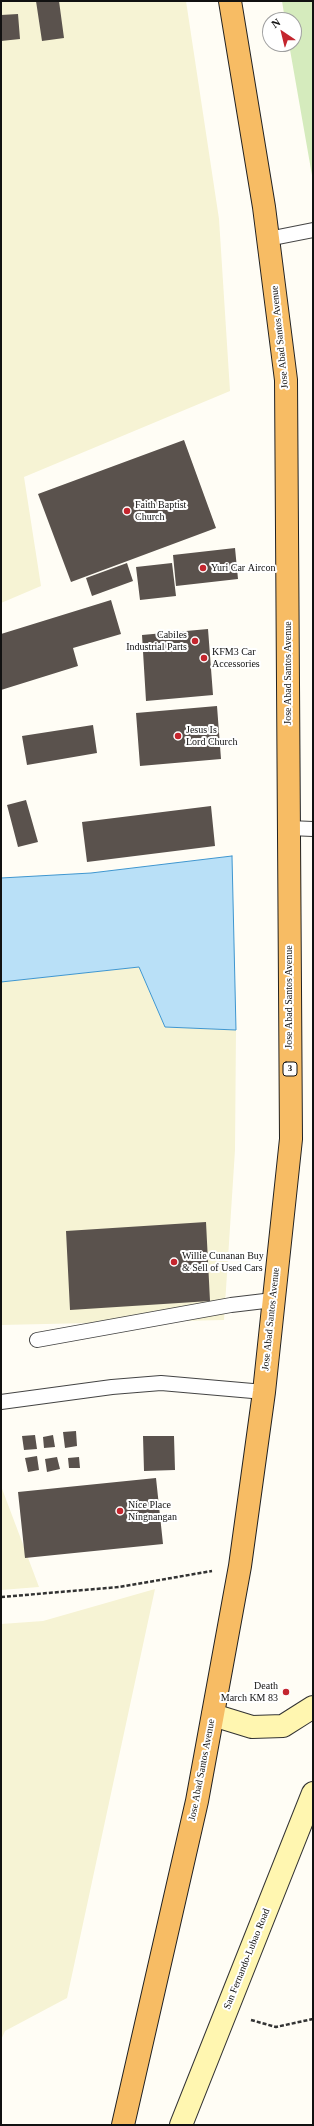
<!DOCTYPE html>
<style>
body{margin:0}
#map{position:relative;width:314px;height:2126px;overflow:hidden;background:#fffdf5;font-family:"Times New Roman",serif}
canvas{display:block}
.frame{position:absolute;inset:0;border:2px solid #111;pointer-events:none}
.north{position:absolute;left:262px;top:12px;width:40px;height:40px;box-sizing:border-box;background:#fff;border:1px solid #a0a0a0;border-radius:50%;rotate:325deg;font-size:11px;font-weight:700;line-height:16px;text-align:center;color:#111}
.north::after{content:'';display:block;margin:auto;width:14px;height:18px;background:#c4262e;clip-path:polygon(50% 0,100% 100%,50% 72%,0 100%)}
</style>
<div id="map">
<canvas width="314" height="2126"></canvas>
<div class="frame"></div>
<div class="north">N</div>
</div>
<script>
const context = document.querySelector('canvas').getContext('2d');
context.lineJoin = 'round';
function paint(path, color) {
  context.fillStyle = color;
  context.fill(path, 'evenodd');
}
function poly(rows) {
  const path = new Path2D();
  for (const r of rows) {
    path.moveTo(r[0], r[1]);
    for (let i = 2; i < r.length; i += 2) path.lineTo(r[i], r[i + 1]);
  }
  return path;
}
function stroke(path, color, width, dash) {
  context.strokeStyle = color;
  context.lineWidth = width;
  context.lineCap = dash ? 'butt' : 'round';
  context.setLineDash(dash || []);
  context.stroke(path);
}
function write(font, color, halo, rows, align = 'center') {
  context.font = font + ' "Times New Roman",serif';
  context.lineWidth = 4;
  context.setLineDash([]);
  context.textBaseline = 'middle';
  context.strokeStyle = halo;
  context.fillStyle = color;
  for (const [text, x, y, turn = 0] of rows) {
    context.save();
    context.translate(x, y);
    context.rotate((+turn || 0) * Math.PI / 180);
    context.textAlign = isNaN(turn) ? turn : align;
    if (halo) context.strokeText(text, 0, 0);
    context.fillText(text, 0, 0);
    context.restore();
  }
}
const farmland = poly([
 [1,1,186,1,219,219,230,391,24,477,41,586,1,603],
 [139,967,165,1027,236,1030,235,1150,224,1320,1,1325,1,982],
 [1,1486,39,1587,1,1590],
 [155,1589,67,1998,5,2031,1,2040,1,1624,43,1621]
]);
const green = poly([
 [282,1,313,1,313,181,289,44,294,44,294,20,285,20]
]);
const water = poly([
 [232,856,236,1030,165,1027,139,967,1,982,1,878,91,873,232,856]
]);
const building = poly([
 [36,1,59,1,64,38,42,41],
 [18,14,20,39,1,41,1,15],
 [184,440,216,528,71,582,38,494],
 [235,548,238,579,176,586,173,555],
 [127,563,133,581,92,596,86,578],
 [172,563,176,596,140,600,136,567],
 [111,600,121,634,73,648,78,666,1,690,1,634],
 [208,629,213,695,146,701,142,635],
 [217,706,221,759,140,766,136,713],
 [93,725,97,753,27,765,22,736],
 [26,800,38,842,18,847,7,805],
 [211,806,215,846,87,862,82,822],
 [206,1222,210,1301,70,1310,66,1231],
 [76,1431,77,1446,65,1448,63,1432],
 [35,1435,37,1449,24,1450,22,1436],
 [53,1435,55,1447,44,1448,43,1437],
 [143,1436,174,1436,175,1470,144,1471],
 [37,1456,39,1470,28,1472,25,1458],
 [57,1457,60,1469,47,1472,45,1459],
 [79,1457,80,1468,69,1468,68,1458],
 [156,1478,163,1544,25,1558,18,1492]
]);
const path = poly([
 [1,1597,119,1587,212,1571],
 [251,2020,276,2027,313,2019]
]);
const service = poly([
 [268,239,313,230],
 [289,828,313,829],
 [37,1340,231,1305,273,1300],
 [1,1402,112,1387,161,1383,264,1392]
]);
const secondary = poly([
 [213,1715,252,1727,283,1726,313,1707],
 [181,2125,313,1793]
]);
const trunk = poly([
 [123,2125,197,1801,240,1566,264,1392,291,1139,286,380,264,207,230,1]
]);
const markers = [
 [127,511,4,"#c4262e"],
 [203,568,4,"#c4262e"],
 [195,641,4,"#c4262e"],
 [204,658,4,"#c4262e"],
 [178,736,4,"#c4262e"],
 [174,1262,4,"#c4262e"],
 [120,1511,4,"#c4262e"],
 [286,1692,4,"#c4262e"]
];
const shields = [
 [290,1069,14]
];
const shieldNames = [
 ["3",290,1069]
];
const streetNames = [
 ["Jose Abad Santos Avenue",280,337,-96],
 ["Jose Abad Santos Avenue",288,673,-90],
 ["Jose Abad Santos Avenue",289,997,-90],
 ["Jose Abad Santos Avenue",271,1319,-84],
 ["Jose Abad Santos Avenue",202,1770,-79],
 ["San Fernando-Lubao Road",247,1959,-68]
];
const poiNames = [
 ["Faith Baptist",135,505],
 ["Church",135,517],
 ["Yuri Car Aircon",211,568],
 ["Cabiles",187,635,"right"],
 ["Industrial Parts",187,647,"right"],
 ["KFM3 Car",212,652],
 ["Accessories",212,664],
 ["Jesus Is",186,730],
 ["Lord Church",186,742],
 ["Willie Cunanan Buy",182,1256],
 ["& Sell of Used Cars",182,1268],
 ["Nice Place",128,1505],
 ["Ningnangan",128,1517],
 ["Death",278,1686,"right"],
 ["March KM 83",278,1698,"right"]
];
paint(farmland, '#f6f3d4');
paint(green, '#d5ebbd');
paint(water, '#b9e0f7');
stroke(water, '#3f96cf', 1);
paint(building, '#5a524d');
stroke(service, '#444', 16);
stroke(secondary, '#333', 24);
stroke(trunk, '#222', 24);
stroke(path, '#333', 2.5, [4, 2]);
stroke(service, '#fff', 14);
stroke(secondary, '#fff6b0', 22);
stroke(trunk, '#f7bc64', 22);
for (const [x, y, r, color] of markers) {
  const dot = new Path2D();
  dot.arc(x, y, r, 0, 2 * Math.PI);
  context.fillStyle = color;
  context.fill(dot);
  stroke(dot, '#fff', 1.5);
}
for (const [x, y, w] of shields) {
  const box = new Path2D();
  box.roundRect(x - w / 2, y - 7, w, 14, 3);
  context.fillStyle = '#fff';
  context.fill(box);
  stroke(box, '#111', 1);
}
write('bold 9px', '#111', null, shieldNames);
write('10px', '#111', '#fff', streetNames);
write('10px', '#111', '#fff', poiNames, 'left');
</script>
